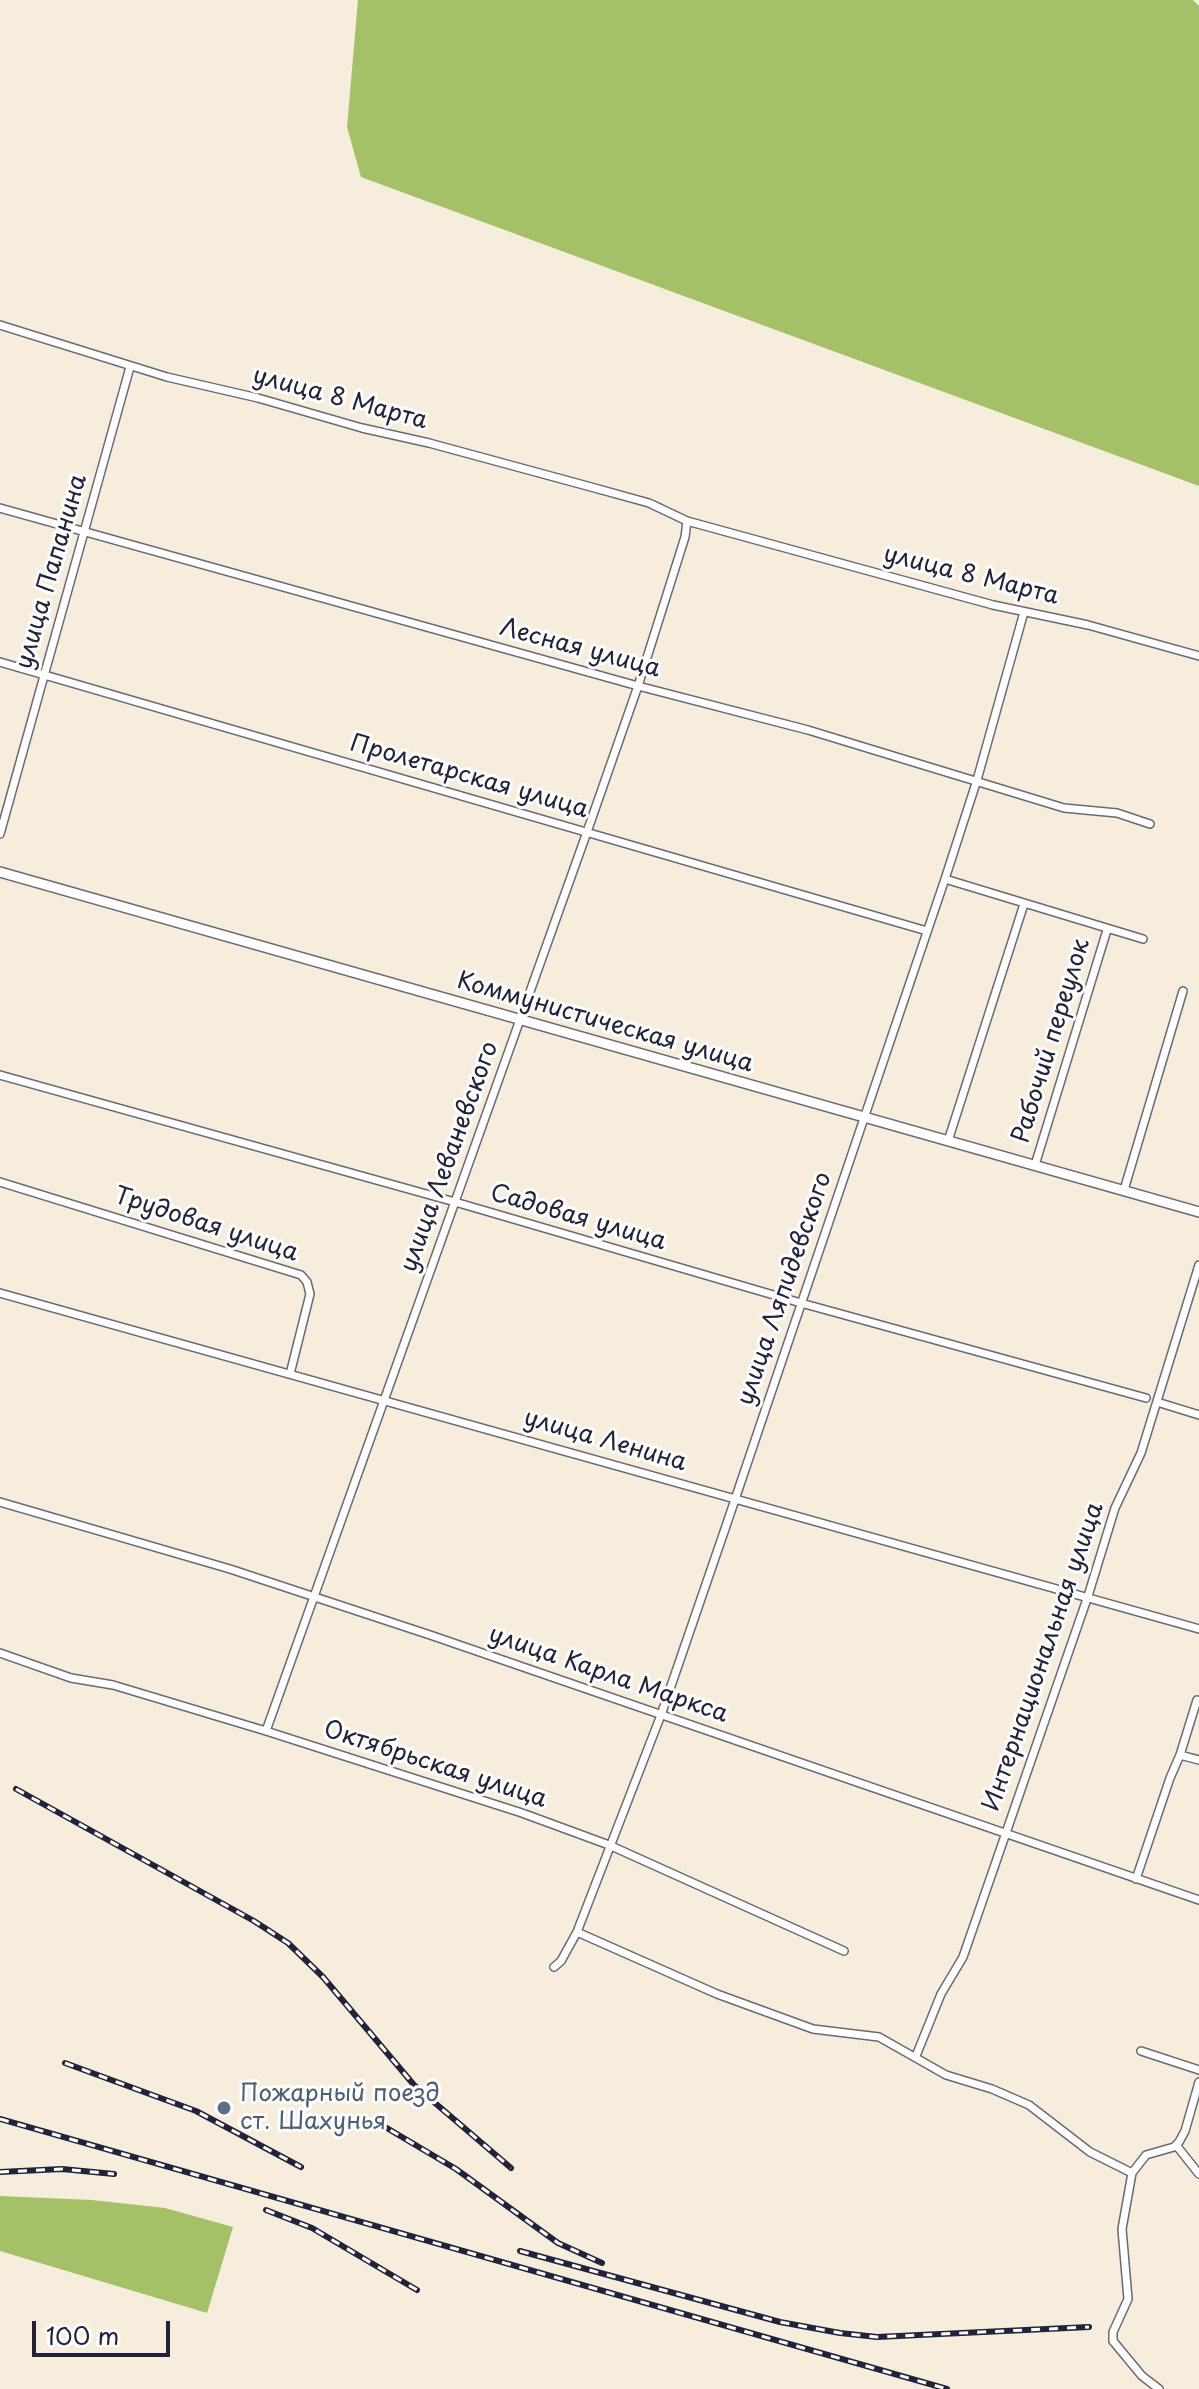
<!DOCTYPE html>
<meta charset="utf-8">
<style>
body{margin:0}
#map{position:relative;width:1199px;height:2389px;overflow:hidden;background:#f7eddc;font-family:"Playpen Sans",sans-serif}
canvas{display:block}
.scale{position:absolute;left:32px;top:2321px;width:138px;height:36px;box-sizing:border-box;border:4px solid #22223b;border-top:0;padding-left:10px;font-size:24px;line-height:28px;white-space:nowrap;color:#22223b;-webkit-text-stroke:6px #fff;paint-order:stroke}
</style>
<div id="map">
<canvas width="1199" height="2389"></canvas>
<div class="scale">100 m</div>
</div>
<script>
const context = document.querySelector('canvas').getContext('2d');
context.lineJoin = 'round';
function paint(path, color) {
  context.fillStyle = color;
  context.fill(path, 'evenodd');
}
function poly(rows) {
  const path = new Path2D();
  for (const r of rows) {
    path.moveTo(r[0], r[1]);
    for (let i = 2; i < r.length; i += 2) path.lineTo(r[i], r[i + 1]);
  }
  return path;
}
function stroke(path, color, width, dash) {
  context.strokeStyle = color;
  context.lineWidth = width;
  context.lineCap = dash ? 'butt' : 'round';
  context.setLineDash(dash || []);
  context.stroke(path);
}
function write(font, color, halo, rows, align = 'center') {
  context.font = font + ' "Playpen Sans",sans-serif';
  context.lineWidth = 6;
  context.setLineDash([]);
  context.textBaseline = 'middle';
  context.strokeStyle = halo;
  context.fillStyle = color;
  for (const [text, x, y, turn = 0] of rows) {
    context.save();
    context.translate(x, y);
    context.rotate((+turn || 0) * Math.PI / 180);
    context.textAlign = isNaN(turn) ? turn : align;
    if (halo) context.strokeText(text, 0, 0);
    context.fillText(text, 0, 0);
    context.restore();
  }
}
const green = poly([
 [358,0,1193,0,1199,6,1199,486,361,177,347,127],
 [0,2196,92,2200,165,2208,233,2227,207,2313,0,2251]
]);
const minor = poly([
 [0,325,167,377,258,398,362,428,429,443,591,487,649,503,687,521,685,537,638,686,587,832,266,1731],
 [0,508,638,686,808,730,1064,808,1117,813,1150,824],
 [687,521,993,605,1088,625,1199,656],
 [0,662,927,931],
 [0,834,130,367],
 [945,879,1143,939],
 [0,1075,455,1202,801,1303,1146,1398],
 [948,1141,1024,904],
 [1035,1165,1107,930],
 [0,1182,301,1275,307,1282,310,1294,290,1374],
 [1124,1190,1183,991],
 [0,1293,1199,1629],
 [1157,1402,1199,1415],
 [0,1502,230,1569,433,1636,1199,1900],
 [0,1653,71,1678,113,1685,266,1731,522,1813,609,1845,844,1951],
 [1180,1755,1199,1760],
 [1136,1879,1170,1778,1180,1755,1197,1700],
 [577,1932,717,1994,813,2029,879,2037,946,2075,992,2089,1029,2105,1090,2152,1132,2173],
 [554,1967,561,1961,577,1932,661,1715,726,1526,945,879,977,780,1024,612],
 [1141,2051,1199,2070],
 [916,2056,941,1994,963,1957,1088,1596,1115,1508,1141,1453,1199,1265],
 [1176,2145,1199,2174],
 [1159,2389,1142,2376,1113,2341,1113,2332,1128,2299,1122,2229,1132,2173,1146,2155,1174,2147,1179,2142,1185,2131,1199,2082]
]);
const tertiary = poly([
 [0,872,1199,1212]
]);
const rail = poly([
 [16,1789,254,1921,288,1943,323,1977,414,2085,511,2168],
 [65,2063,196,2111,301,2167],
 [0,2119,947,2389],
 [375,2121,456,2169,558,2243,602,2263],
 [0,2172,62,2169,114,2174],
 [266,2210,312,2228,417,2290],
 [520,2251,780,2322,840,2333,877,2337,1089,2327]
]);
const markers = [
 [224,2108,8,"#5c6f8a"]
];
const streetNames = [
 ["улица 8 Марта",340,399,15],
 ["улица Папанина",52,572,-74],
 ["улица 8 Марта",971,576,14],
 ["Лесная улица",580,649,15],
 ["Пролетарская улица",469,777,16],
 ["Коммунистическая улица",605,1023,16],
 ["Рабочий переулок",1052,1041,-73],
 ["улица Леваневского",450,1157,-70],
 ["Садовая улица",578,1218,16],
 ["Трудовая улица",206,1225,18],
 ["улица Ляпидевского",785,1289,-71],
 ["улица Ленина",605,1441,16],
 ["Интернациональная улица",1044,1657,-71],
 ["улица Карла Маркса",608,1675,19],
 ["Октябрьская улица",435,1765,18]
];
const serviceNames = [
 ["Пожарный поезд",240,2094],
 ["ст. Шахунья",240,2122]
];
paint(green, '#a4c168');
stroke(minor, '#6d6973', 10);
stroke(tertiary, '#6d6973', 12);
stroke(minor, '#fff', 7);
stroke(tertiary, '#fff', 9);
stroke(rail, '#22223b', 6);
stroke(rail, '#fff', 3, [9]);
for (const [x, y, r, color] of markers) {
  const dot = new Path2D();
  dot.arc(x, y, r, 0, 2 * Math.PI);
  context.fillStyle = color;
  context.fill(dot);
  stroke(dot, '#fff', 3);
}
write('24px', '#22223b', '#fff', streetNames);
write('24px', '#4e5e75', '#fff', serviceNames, 'left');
</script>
